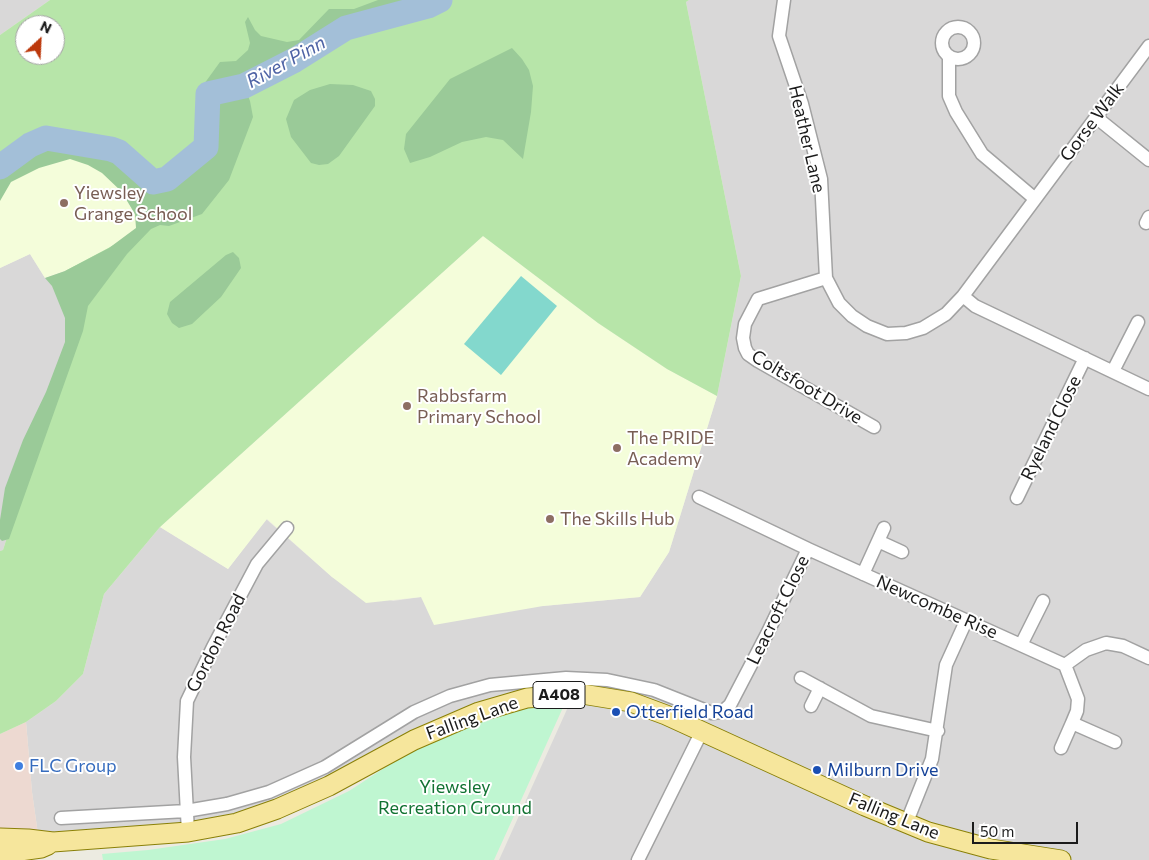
<!DOCTYPE html>
<style>
body{margin:0}
#map{position:relative;width:1149px;height:860px;overflow:hidden;background:#ecebe1;font-family:Commissioner,sans-serif}
canvas{display:block}
.north{position:absolute;left:15px;top:15px;width:50px;height:50px;box-sizing:border-box;background:#fff;border:1px solid #a4a4a4;border-radius:50%;rotate:25deg;font-size:14px;font-weight:700;line-height:20px;text-align:center;color:#1b1b1b}
.north::after{content:'';display:block;margin:auto;width:18px;height:22px;background:#bc380b;clip-path:polygon(50% 0,100% 100%,50% 72%,0 100%)}
.scale{position:absolute;left:972px;top:822px;width:106px;height:22px;box-sizing:border-box;border:2px solid #1b1b1b;border-top:0;padding-left:6px;font-size:15px;line-height:18px;white-space:nowrap;color:#1b1b1b;-webkit-text-stroke:4px #fff;paint-order:stroke}
</style>
<div id="map">
<canvas width="1149" height="860"></canvas>
<div class="north">N</div>
<div class="scale">50 m</div>
</div>
<script>
const context = document.querySelector('canvas').getContext('2d');
context.lineJoin = 'round';
function paint(path, color) {
  context.fillStyle = color;
  context.fill(path, 'evenodd');
}
function poly(rows) {
  const path = new Path2D();
  for (const r of rows) {
    if (r.length === 3) {
      path.moveTo(r[0] + r[2], r[1]);
      path.arc(r[0], r[1], r[2], 0, 2 * Math.PI);
      continue;
    }
    path.moveTo(r[0], r[1]);
    for (let i = 2; i < r.length; i += 2) path.lineTo(r[i], r[i + 1]);
  }
  return path;
}
function stroke(path, color, width, dash) {
  context.strokeStyle = color;
  context.lineWidth = width;
  context.lineCap = dash ? 'butt' : 'round';
  context.setLineDash(dash || []);
  context.stroke(path);
}
function write(font, color, halo, rows, align = 'center') {
  context.font = font + ' Commissioner,sans-serif';
  context.lineWidth = 4;
  context.setLineDash([]);
  context.textBaseline = 'middle';
  context.strokeStyle = halo;
  context.fillStyle = color;
  for (const [text, x, y, turn = 0] of rows) {
    context.save();
    context.translate(x, y);
    context.rotate((+turn || 0) * Math.PI / 180);
    context.textAlign = isNaN(turn) ? turn : align;
    if (halo) context.strokeText(text, 0, 0);
    context.fillText(text, 0, 0);
    context.restore();
  }
}
const residential = poly([
 [0,0,50,0,0,35],
 [689,0,1149,0,1149,860,499,860,573,696,186,832,39,841,32,792,26,722,56,701,83,674,104,594,160,527,228,569,266,519,332,577,393,601,421,597,543,606,640,597,669,552,717,396,741,276,686,2],
 [30,254,45,278,65,271,68,345,3,550,0,551,0,268]
]);
const commercial = poly([
 [26,722,32,792,39,841,0,844,0,734]
]);
const education = poly([
 [47,139,95,147,144,230,65,271,45,278,30,254,0,268,0,169,31,146],
 [483,236,598,323,667,369,717,396,669,552,640,597,543,606,434,625,421,597,366,603,332,577,267,519,228,569,160,527]
]);
const grass = poly([
 [50,0,689,0,686,2,741,276,717,396,667,369,598,323,483,236,160,527,104,594,83,674,56,701,26,722,0,734,0,551,3,550,68,345,65,271,144,229,95,147,118,154,136,168,119,152,98,146,46,138,30,145,0,167,0,35],
 [25,25,55,25,55,55,25,55]
]);
const forest = poly([
 [378,0,419,0,418,2,346,22,271,69,238,78,206,91,199,91,220,62,236,61,248,50,250,43,245,22,248,17,255,30,261,36,287,42,299,40,329,9,354,9],
 [512,48,522,59,529,70,533,86,531,112,523,159,503,140,486,137,462,142,430,157,410,163,404,149,406,134,450,79],
 [330,84,353,85,371,91,375,99,375,106,339,156,328,164,319,165,311,163,291,137,286,119,294,100,310,90],
 [244,86,250,101,253,117,229,180,202,214,169,226,160,225,151,229,127,254,88,306,83,331,9,539,2,541,0,539,0,520,5,488,23,440,46,392,65,342,65,318,52,286,45,278,65,271,109,248,136,228,135,214,122,192,102,173,88,165,70,159,39,168,11,182,0,201,0,169,31,146,47,139,111,151,118,154,153,182,159,182,167,179,206,147,208,94],
 [233,252,239,258,241,268,221,297,192,324,179,328,172,323,167,314,170,302,226,255]
]);
const park = poly([
 [565,703,494,860,103,860,102,854,148,850,225,839,281,824,349,791,395,761,452,730,520,708]
]);
const pitch = poly([
 [521,276,557,306,501,375,464,344]
]);
const river = poly([
 [0,167,30,145,46,138,111,149,119,152,153,182,167,179,206,147,208,94,244,86,295,60,346,28,428,6,440,0]
]);
const minor = poly([
 [784,0,779,36,802,104,821,179,826,278,839,303,852,316,867,326,887,334,906,333,923,328,946,314,963,296,1149,46],
 [958,43,16],
 [949,57,949,96,956,112,982,154,1034,198],
 [1097,118,1149,160],
 [1146,223,1149,217],
 [826,278,758,299,745,324,743,338,745,348,748,354,758,361,874,427],
 [963,296,975,306,1149,389],
 [1113,371,1138,322],
 [1017,498,1085,358],
 [878,541,902,552],
 [808,549,1065,665,1086,650,1106,643,1123,646,1149,658],
 [863,574,884,528],
 [1021,645,1043,601],
 [1065,665,1078,699,1077,711,1072,723,1115,742],
 [801,678,871,716,938,731],
 [811,706,820,688],
 [1061,748,1072,723],
 [61,818,186,811,227,804,269,792,325,767,414,712,450,696,490,685,566,678,607,680,654,690,712,713,722,712,730,705,767,634,808,549,699,497],
 [906,824,932,759,946,665,966,621],
 [188,832,184,757,187,701,213,647,257,564,287,528],
 [638,860,702,731]
]);
const primary = poly([
 [0,838,28,839,53,842,188,832,237,823,277,809,329,786,414,740,479,712,527,698,582,694,631,702,666,715,865,806,928,832,991,849,1061,860],
 [0,854,41,848,48,845]
]);
const markers = [
 [64,203,5,"#8d6e63"],
 [407,406,5,"#8d6e63"],
 [617,448,5,"#8d6e63"],
 [550,519,5,"#8d6e63"],
 [616,712,5,"#1a4fb4"],
 [19,766,5,"#3f7fe0"],
 [817,770,5,"#1a4fb4"]
];
const shields = [
 [559,695,52]
];
const shieldNames = [
 ["A408",559,695]
];
const streetNames = [
 ["Gorse Walk",1092,122,-53],
 ["Heather Lane",807,139,77],
 ["Coltsfoot Drive",807,387,31],
 ["Ryeland Close",1051,428,-64],
 ["Newcombe Rise",937,607,24],
 ["Leacroft Close",778,610,-64],
 ["Gordon Road",216,643,-63],
 ["Falling Lane",472,718,-20],
 ["Falling Lane",894,816,22]
];
const educationNames = [
 ["Yiewsley",74,193],
 ["Grange School",74,214],
 ["Rabbsfarm",417,396],
 ["Primary School",417,417],
 ["The PRIDE",627,438],
 ["Academy",627,459],
 ["The Skills Hub",560,519]
];
const transitNames = [
 ["Otterfield Road",626,712],
 ["Milburn Drive",827,770]
];
const shopNames = [
 ["FLC Group",29,766]
];
const parkNames = [
 ["Yiewsley",455,787],
 ["Recreation Ground",455,808]
];
const waterNames = [
 ["River Pinn",286,62,-29]
];
paint(residential, '#d9d8d8');
paint(commercial, '#edd9d1');
paint(education, '#f4fdda');
paint(grass, '#b7e5a9');
paint(forest, '#9aca98');
paint(park, '#bff6d1');
paint(pitch, '#83d8cd');
stroke(river, '#a3bfd8', 25);
stroke(minor, '#a2a2a2', 15);
stroke(primary, '#8a8008', 21);
stroke(minor, '#fff', 12);
stroke(primary, '#f6e69c', 19);
for (const [x, y, r, color] of markers) {
  const dot = new Path2D();
  dot.arc(x, y, r, 0, 2 * Math.PI);
  context.fillStyle = color;
  context.fill(dot);
  stroke(dot, '#fff', 2);
}
for (const [x, y, w] of shields) {
  const box = new Path2D();
  box.roundRect(x - w / 2, y - 13.5, w, 27, 4);
  context.fillStyle = '#fff';
  context.fill(box);
  stroke(box, '#1b1b1b', 1);
}
write('bold 16px', '#1b1b1b', null, shieldNames);
write('18px', '#1b1b1b', '#fff', streetNames);
write('18px', '#785e54', '#fff', educationNames, 'left');
write('18px', '#164399', '#fff', transitNames, 'left');
write('18px', '#366cbe', '#fff', shopNames, 'left');
write('18px', '#117232', '#fff', parkNames);
write('italic 19px', '#4e63a5', '#fff', waterNames);
</script>
